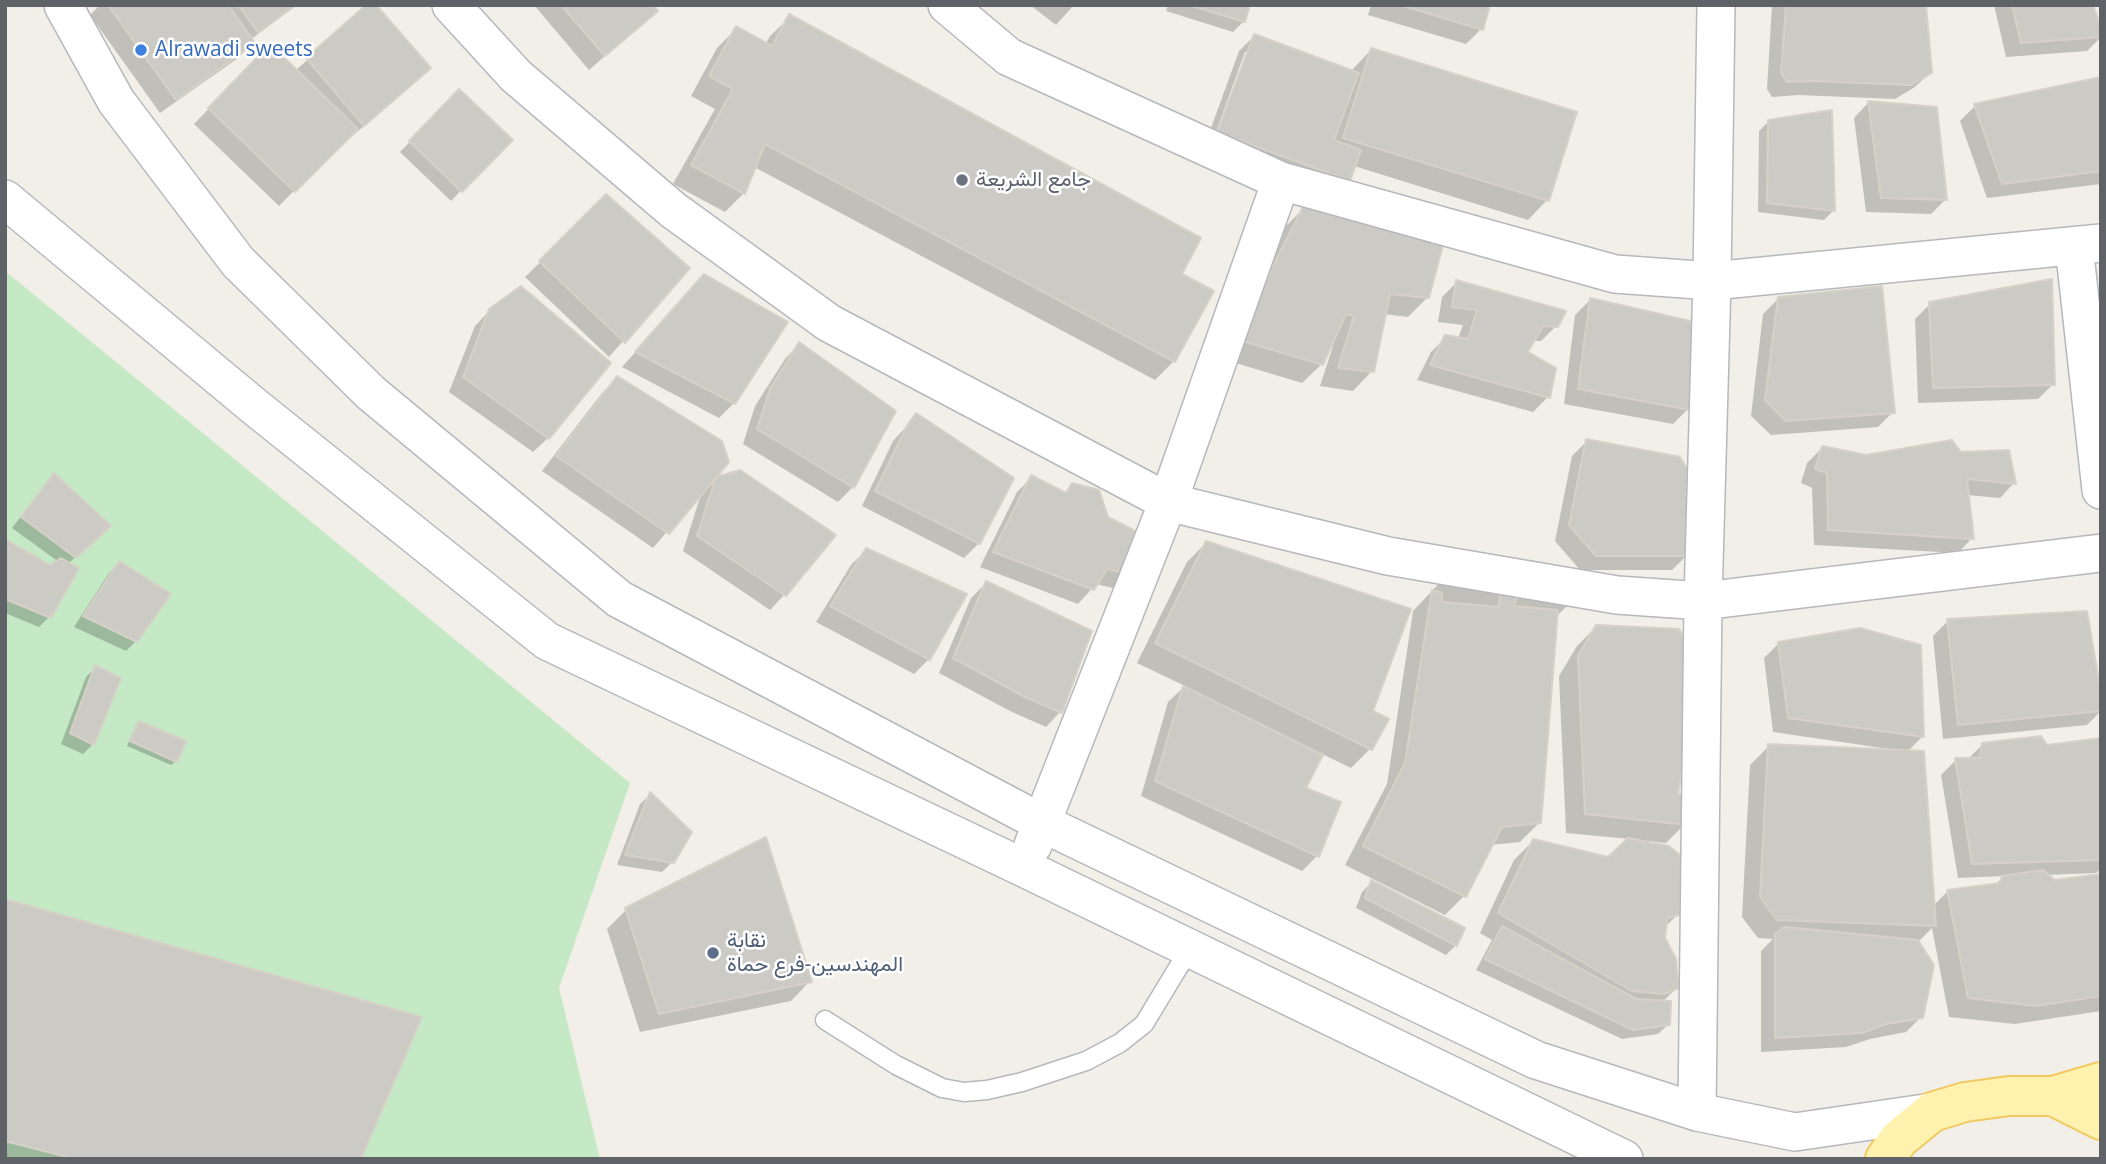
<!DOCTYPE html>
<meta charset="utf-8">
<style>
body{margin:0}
#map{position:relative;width:2106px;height:1164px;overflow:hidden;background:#f1efe8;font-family:"Open Sans",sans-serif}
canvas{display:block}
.frame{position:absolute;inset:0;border:7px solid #5f6368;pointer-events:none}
</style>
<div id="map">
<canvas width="2106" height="1164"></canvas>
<div class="frame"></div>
</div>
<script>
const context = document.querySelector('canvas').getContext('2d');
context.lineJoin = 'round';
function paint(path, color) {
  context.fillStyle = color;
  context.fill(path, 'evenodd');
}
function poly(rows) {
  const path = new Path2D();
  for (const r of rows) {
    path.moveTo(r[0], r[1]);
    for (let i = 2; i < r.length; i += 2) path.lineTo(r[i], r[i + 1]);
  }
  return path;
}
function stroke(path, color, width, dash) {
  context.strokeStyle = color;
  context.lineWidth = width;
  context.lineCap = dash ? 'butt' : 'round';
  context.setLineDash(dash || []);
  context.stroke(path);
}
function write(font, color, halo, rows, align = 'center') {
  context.font = font + ' "Open Sans",Vazirmatn,sans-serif';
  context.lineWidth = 5;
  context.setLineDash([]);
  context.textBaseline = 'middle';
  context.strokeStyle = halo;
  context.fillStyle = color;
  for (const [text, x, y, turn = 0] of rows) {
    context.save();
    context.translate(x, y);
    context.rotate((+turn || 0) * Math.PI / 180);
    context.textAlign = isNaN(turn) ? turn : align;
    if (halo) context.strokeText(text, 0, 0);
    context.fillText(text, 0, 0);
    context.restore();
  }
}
const green = poly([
 [5,271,630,783,559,988,600,1159,5,1159]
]);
const shadow = poly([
 [100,5,297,5,250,40,252,43,238,58,160,113,90,15],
 [369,5,414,83,349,139,347,137,279,206,194,124,270,46,295,71],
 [534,5,651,5,656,11,589,70],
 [1030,5,1074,5,1056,25],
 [1168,5,1248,5,1243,22,1233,32,1166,11],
 [1371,5,1488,5,1481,29,1466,44,1368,15],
 [1772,5,1924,5,1931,72,1915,87,1895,99,1798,95,1772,97,1767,89],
 [1994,5,2092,5,2101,37,2087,51,2006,57],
 [790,17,1180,274,1174,361,1155,380,754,167,744,193,725,212,673,184,715,109,691,96,717,48,736,29,765,45,770,36],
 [1254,36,1351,71,1371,50,1547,200,1528,220,1354,166,1349,180,1334,195,1204,147,1239,51],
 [1245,52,1249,52,1216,141,1213,140],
 [2101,79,2101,184,1987,198,1960,121,1975,106],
 [459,91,510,140,451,201,400,152],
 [1868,103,1946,199,1931,214,1866,212,1854,118],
 [1769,121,1834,210,1824,220,1758,212,1759,131],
 [606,197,688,268,609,357,525,277],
 [1305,207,1427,298,1408,317,1384,314,1372,371,1353,391,1320,386,1333,346,1330,345,1322,364,1302,383,1219,358,1285,227],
 [1457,282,1556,326,1541,341,1533,341,1526,353,1548,397,1533,412,1417,380,1431,352,1446,337,1458,339,1463,325,1438,322,1442,297],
 [690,291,734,403,719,418,622,367],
 [1778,299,1893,412,1878,427,1771,435,1751,416,1763,314],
 [1590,300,1688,409,1673,424,1564,404,1575,315],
 [1930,304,2053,384,2038,399,1918,403,1915,319],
 [490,310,548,438,533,452,449,392,475,326],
 [799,344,853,487,838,502,743,444,755,406,785,359],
 [617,378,709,483,711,485,717,479,784,595,770,610,683,551,702,491,653,548,542,471,602,393],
 [917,415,979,543,964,558,862,506,893,441],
 [1587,441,1687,555,1672,570,1580,570,1555,541,1572,456],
 [1822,448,1866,457,1960,454,2014,483,2000,498,1967,495,1972,538,1958,553,1814,545,1812,488,1801,483,1807,463],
 [1032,477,1064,494,1073,485,1106,518,1147,539,1117,589,1096,584,1078,604,980,567,1017,492],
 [45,485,108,526,68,564,49,617,39,627,5,613,5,541,50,568,59,562,12,528],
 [1206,543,1370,712,1370,749,1351,768,1322,754,1304,788,1317,856,1302,871,1141,796,1168,702,1185,686,1137,663,1187,562],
 [866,550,929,659,914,674,816,622,851,565],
 [119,564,136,641,126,651,74,627,109,573],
 [1447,575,1574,599,1555,618,1540,822,1520,842,1491,845,1464,896,1445,915,1345,865,1387,784,1413,611],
 [986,583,1060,712,1046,727,1010,711,939,673,971,598],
 [1948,621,2101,704,2101,711,2087,725,1943,739,1933,636],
 [1596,627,1676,795,1685,824,1666,843,1648,841,1648,844,1678,914,1665,927,1664,938,1677,988,1662,1002,1669,1024,1658,1034,1622,1039,1476,970,1492,940,1480,933,1514,860,1533,841,1609,859,1630,839,1566,833,1559,676,1577,646],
 [1779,643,1923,736,1907,752,1933,906,1948,891,1994,886,2004,876,1958,878,1941,775,1956,760,1967,760,1983,744,2046,747,2101,740,2101,869,2096,873,2046,875,2055,882,2101,876,2101,1011,2015,1024,1949,1017,1932,928,1918,942,1921,1017,1906,1032,1870,1039,1846,1047,1761,1052,1761,951,1773,939,1758,938,1742,917,1750,765,1769,746,1889,751,1889,749,1773,732,1764,658],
 [95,668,93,744,83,754,61,744,86,677],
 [139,723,176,761,171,765,127,746,135,727],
 [650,795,672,862,662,872,617,865,640,804],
 [1372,882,1463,929,1456,945,1446,955,1356,908,1362,892],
 [5,901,359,1159,5,1159],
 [626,910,810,981,791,1001,640,1032,607,929]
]);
const building = poly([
 [108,5,228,5,255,43,176,100,108,5],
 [238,5,295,5,258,32,238,5],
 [366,5,376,5,431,68,364,126,306,58,366,5],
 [561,5,653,5,658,11,605,56,561,5],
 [1189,5,1250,5,1245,22,1189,5],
 [1400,5,1490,5,1483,30,1400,5],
 [1786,5,1926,5,1932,73,1911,85,1814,81,1787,82,1781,73,1786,5],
 [2012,5,2093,5,2101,28,2101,37,2021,43,2012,5],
 [789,14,1201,238,1182,274,1214,291,1175,362,765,144,745,194,691,165,733,89,709,76,736,26,772,46,789,14],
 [1254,34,1359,73,1334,140,1361,150,1350,181,1217,132,1254,34],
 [270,44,358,129,295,192,208,108,270,44],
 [1371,48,1577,112,1549,201,1343,138,1371,48],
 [2101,77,2101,171,2002,184,1974,104,2101,77],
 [459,89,513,140,462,192,409,141,459,89],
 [1868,101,1937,107,1947,200,1881,198,1868,101],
 [1832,110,1835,211,1767,203,1768,120,1832,110],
 [606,194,690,268,625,343,539,261,606,194],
 [1304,205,1445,237,1429,298,1390,294,1374,372,1338,368,1354,316,1346,314,1323,365,1236,339,1304,205],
 [704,274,788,322,735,404,635,352,704,274],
 [2052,279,2055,385,1933,388,1929,302,2052,279],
 [1456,280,1566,311,1558,327,1543,326,1528,352,1556,368,1550,398,1430,365,1445,335,1468,339,1477,310,1452,307,1456,280],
 [521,286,611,363,549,439,463,377,489,309,521,286],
 [1882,286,1895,413,1786,421,1765,400,1778,297,1882,286],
 [1590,298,1699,323,1690,410,1578,389,1590,298],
 [799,342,896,411,854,488,757,429,770,389,799,342],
 [617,376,722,441,729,462,669,534,556,456,617,376],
 [916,413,1014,478,980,544,875,491,908,424,916,413],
 [1586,439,1680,457,1692,477,1688,556,1596,556,1569,525,1586,439],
 [1952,440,1961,452,2009,450,2016,484,1967,479,1974,539,1828,530,1827,473,1815,469,1822,446,1866,455,1952,440],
 [740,470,836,535,786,596,697,536,716,477,740,470],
 [54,473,111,526,76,558,21,517,54,473],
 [1031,475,1066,493,1072,483,1099,490,1108,517,1149,538,1134,575,1107,569,1094,590,993,552,1031,475],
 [5,539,50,565,61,558,79,568,51,618,5,599,5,539],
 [1206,541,1411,609,1373,711,1389,719,1372,750,1155,643,1206,541],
 [866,548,967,594,930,660,830,606,866,548],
 [119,561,171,594,137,642,83,616,119,561],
 [1446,573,1576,599,1517,597,1514,606,1558,610,1541,823,1502,827,1466,897,1363,846,1405,763,1432,590,1442,593,1442,602,1499,607,1500,594,1445,584,1446,573],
 [986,581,1092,631,1062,713,1025,697,953,658,986,581],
 [2087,611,2101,694,2101,711,1958,725,1947,619,2087,611],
 [1596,625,1679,629,1700,667,1678,794,1691,796,1687,825,1585,814,1578,656,1596,625],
 [1860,628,1921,645,1924,737,1788,718,1778,642,1860,628],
 [95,665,121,678,94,745,70,733,95,665],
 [1183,686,1323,755,1306,788,1341,802,1319,857,1155,781,1183,686],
 [139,721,186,741,177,762,130,741,139,721],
 [2041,736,2047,745,2101,738,2101,860,1972,864,1955,758,1980,758,1982,743,2041,736],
 [1768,744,1924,751,1936,926,1777,920,1760,897,1768,744],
 [650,792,692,832,674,863,625,855,650,792],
 [766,837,812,982,659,1014,625,908,766,837],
 [1628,838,1669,846,1682,857,1679,915,1667,918,1665,938,1676,959,1679,988,1664,994,1632,991,1498,913,1533,839,1608,857,1628,838],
 [2043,870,2055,880,2101,874,2101,996,2035,1006,1968,998,1947,890,2000,883,2002,876,2043,870],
 [1371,880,1465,928,1457,946,1365,898,1371,880],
 [5,899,422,1017,361,1159,75,1159,5,1141,5,899],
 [1502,926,1636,999,1671,1001,1670,1025,1633,1030,1485,959,1502,926],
 [1785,927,1918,940,1934,965,1923,1018,1886,1024,1862,1033,1775,1038,1775,934,1785,927]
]);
const service = poly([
 [825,1020,896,1065,942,1088,964,1092,987,1090,1022,1082,1086,1061,1120,1043,1144,1024,1190,948]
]);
const minor = poly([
 [63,5,116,101,238,262,371,393,619,599,1042,823,1536,1060,1697,1112,1795,1132,1932,1112],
 [451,5,516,76,673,210,829,323,1168,502,1388,556,1617,595,1703,601,2101,553],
 [947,5,1009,57,1281,181,1615,274,1712,281,2101,243],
 [5,199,255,407,547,641,1024,868,1624,1159],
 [2074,246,2101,490],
 [1033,845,1168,502,1281,181],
 [1697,1112,1703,601,1712,281,1716,5]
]);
const primary = poly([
 [2053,1096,2101,1082],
 [1885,1159,1899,1139,1932,1112,1965,1102,2009,1096,2053,1096,2101,1120]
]);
const markers = [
 [141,50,7,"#3f7fe0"],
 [962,180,7,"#6b7280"],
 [713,953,7,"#5c6f8a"]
];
const shopNames = [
 ["Alrawadi sweets",155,50]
];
const worshipNames = [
 ["جامع الشريعة",976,180]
];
const serviceNames = [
 ["نقابة",727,941],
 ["المهندسين-فرع حماة",727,965]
];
paint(green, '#c5e8c5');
paint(shadow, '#0003');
paint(building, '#cccac5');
stroke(building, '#d6d1c6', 2);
stroke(service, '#b5b8bc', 21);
stroke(minor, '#b5b8bc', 40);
stroke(primary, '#f2c960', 42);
stroke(service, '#fff', 18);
stroke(minor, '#fff', 37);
stroke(primary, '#fff2af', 38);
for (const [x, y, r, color] of markers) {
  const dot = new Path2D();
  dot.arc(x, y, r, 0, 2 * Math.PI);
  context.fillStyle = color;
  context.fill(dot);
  stroke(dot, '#fff', 2.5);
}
write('21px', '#366cbe', '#fff', shopNames, 'left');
write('21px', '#5b616d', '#fff', worshipNames, 'left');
write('21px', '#4e5e75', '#fff', serviceNames, 'left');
</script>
